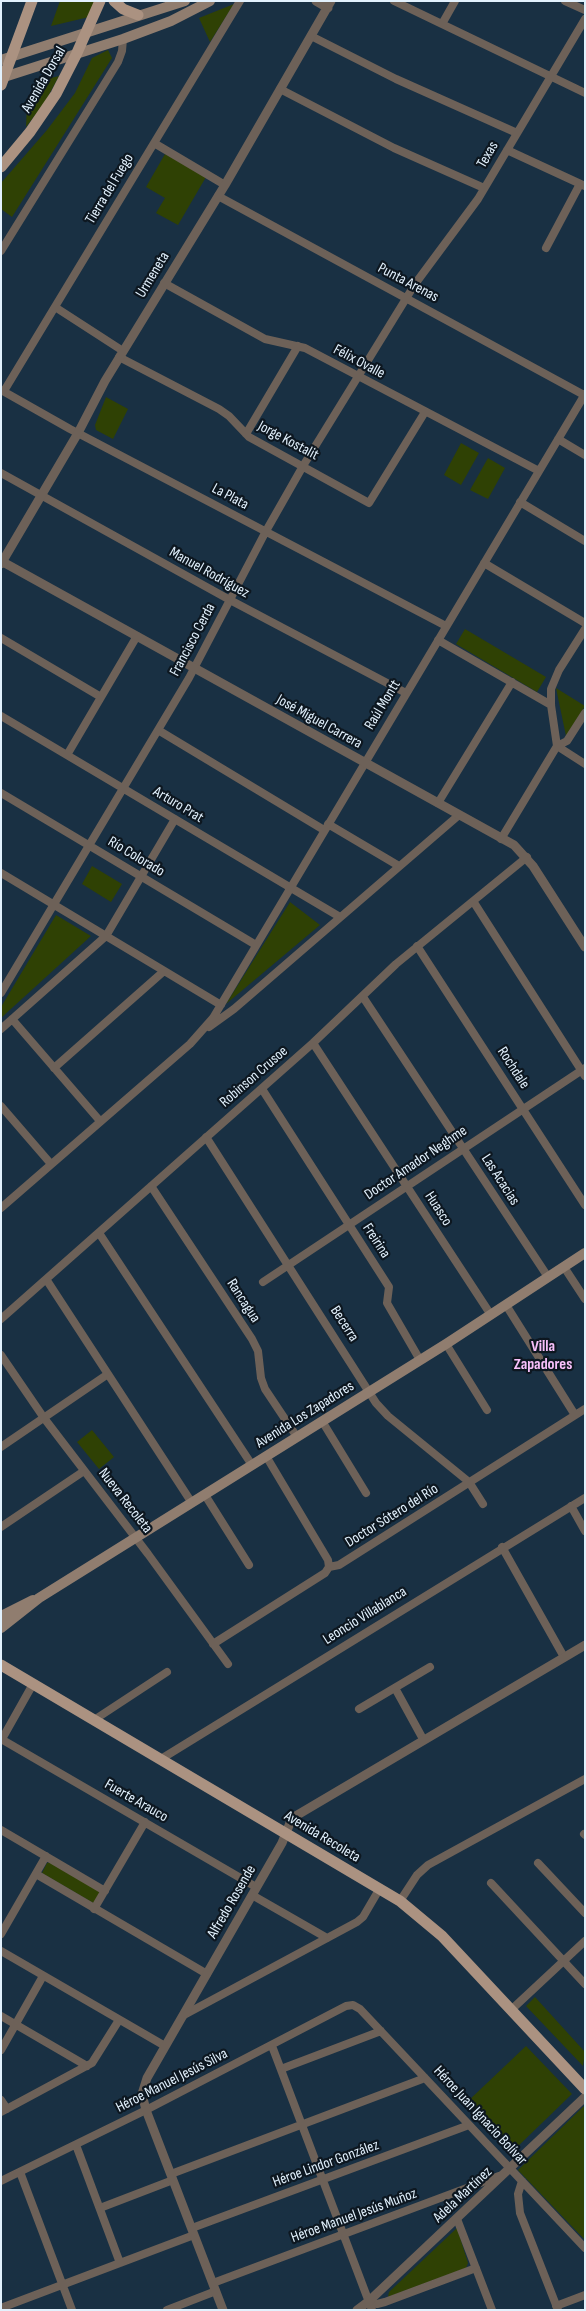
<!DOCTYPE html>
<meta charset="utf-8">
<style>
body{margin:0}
#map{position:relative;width:586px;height:2311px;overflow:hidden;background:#193043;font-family:"Sofia Sans Condensed",sans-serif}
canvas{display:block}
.frame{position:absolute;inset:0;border:2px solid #e2f1fd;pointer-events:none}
</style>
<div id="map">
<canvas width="586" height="2311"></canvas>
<div class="frame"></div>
</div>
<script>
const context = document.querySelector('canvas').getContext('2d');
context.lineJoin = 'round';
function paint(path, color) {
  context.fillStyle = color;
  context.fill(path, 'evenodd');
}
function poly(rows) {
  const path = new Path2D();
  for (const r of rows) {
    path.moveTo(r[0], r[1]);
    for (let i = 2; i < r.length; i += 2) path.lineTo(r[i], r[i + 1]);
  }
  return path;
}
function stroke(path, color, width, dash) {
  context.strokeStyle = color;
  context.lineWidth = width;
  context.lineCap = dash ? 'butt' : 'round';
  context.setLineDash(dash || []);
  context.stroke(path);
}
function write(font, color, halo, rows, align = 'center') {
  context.font = font + ' "Sofia Sans Condensed",sans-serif';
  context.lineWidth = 4.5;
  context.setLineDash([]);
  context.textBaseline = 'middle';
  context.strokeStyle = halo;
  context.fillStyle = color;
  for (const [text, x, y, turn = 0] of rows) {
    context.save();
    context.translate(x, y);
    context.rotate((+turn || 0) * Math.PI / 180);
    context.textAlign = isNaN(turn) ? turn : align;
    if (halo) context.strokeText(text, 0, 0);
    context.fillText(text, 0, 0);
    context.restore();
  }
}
const green = poly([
 [60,1,95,1,89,17,51,26],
 [234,4,210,42,199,18],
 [108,50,112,58,12,217,1,209,1,183,47,130,75,93,92,58],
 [59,76,45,102,26,127,27,104,38,81],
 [165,154,206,177,178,225,156,213,165,198,146,187],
 [106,397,128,409,113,439,96,430,95,425],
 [461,443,479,453,461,485,444,475],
 [488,458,505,468,488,499,470,490],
 [465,629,546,677,537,692,456,644],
 [556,688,585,706,566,736],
 [92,866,122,884,111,902,82,884],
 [290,902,320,925,226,1004],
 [56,915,91,936,1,1018,1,1007],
 [92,1430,114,1457,99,1469,77,1442],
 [50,1862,98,1890,100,1895,95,1904,42,1873,47,1863],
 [535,1997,585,2052,583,2066,526,2006],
 [526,2046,572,2094,513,2151,466,2103],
 [585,2105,585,2240,518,2170],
 [457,2228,468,2263,466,2268,388,2297,389,2292]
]);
const minor = poly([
 [394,1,585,93],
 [565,1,585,10],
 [442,24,455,1],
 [311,36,396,79,517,133],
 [280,89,394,148,484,188],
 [154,143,225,185],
 [507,150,585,186],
 [218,196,584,395],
 [546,248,580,184],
 [1,251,118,62,122,51,123,39],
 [164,283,265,339,305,348,539,471],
 [55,307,123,351],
 [119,357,219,409,229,416,249,437,369,503,425,412],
 [1,390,70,429,446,626],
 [4,391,240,1],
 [246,434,298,346],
 [558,439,585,455],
 [1,473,230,600,406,693],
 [520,502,585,541],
 [484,563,585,623],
 [1,638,101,697],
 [438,640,551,705],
 [1,716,340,917],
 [158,730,324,830],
 [557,746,567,741,585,713],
 [557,746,585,764],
 [67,755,137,636],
 [1,793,256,945],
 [438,803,512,682],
 [328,824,399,866],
 [501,839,557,746,551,705,551,689,559,670,585,629],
 [1,873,221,1005],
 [473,901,585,1076],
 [417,946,585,1205],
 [1,993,189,678,266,531,303,466,415,284,478,199,585,19],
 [363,997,548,1277],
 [12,1019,100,1121],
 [209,1027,234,1009,459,815],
 [1,1029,106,936,175,819],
 [313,1043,491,1315],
 [54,1068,164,971],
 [262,1089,389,1287,387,1303,420,1360],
 [1,1106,51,1164],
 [206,1137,376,1403,388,1416,469,1482,483,1504],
 [151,1186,252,1339,258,1351,261,1378,265,1389,297,1437],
 [1,1208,190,1044,213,1018,585,394],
 [99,1233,252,1465],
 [564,1267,585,1299],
 [46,1279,192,1503],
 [263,1282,585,1068],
 [506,1305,575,1415],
 [1,1319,313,1043,396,964,527,857],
 [446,1344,487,1410],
 [1,1355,44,1418,148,1554,228,1664],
 [322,1421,366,1493],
 [1,1447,108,1374],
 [266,1456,328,1560,329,1567],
 [205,1495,249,1565],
 [571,1506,585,1531],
 [1,1527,84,1471],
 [502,1547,564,1657],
 [213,1644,325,1573,329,1567,339,1565,585,1409],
 [395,1688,423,1739],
 [359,1709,430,1667],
 [94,1720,167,1672],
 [1,1739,256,1887],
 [2,1739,33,1684],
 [161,1759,585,1498],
 [1,1830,105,1891],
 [584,1834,585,1835],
 [538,1863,585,1913],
 [36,1874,207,1974],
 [491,1883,585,1984],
 [252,1895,327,1938],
 [400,1901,417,1875,428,1865,585,1779],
 [94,1909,145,1822],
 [1,1934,46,1856],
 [1,1951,165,2046],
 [511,2010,585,1941],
 [184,2015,357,1922,363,1917,380,1888],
 [1,2016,87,2066],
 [272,2046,372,2310],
 [1,2050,43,1976],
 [281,2069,381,2031],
 [1,2100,7,2109],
 [1,2112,92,2063,119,2020],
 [76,2145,120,2263],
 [20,2172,72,2310],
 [171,2174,425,2078],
 [1,2181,146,2110,346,2006,353,2005,360,2009,585,2248],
 [522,2181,518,2194,520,2213,558,2310],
 [100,2208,173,2180],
 [457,2219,492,2310],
 [192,2228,469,2125],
 [213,2283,499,2176],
 [369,2301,377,2304,385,2302,476,2268],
 [556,2306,585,2295],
 [1,2308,194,2235],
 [167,2310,216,2291]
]);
const tertiary = poly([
 [316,1,328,8],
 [1,561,514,845,533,866,585,947],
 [1,564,78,433,105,381,225,185,331,1],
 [223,2310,146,2110,142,2094,147,2078,282,1843,292,1818,585,1645],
 [357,2310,369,2301,585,2097]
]);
const secondary = poly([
 [1,60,185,1],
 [1,78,123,39,171,21,210,1],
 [1,1616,33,1600],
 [1,1628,39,1598,446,1344,585,1253]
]);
const primary = poly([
 [114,1,123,9,138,15],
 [1,85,32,1],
 [1,167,30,132,56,94,76,55,100,1],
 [1,1665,400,1901,442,1936,585,2089]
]);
const streetNames = [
 ["Avenida Dorsal",44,80,-60],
 ["Texas",488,155,-60],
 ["Tierra del Fuego",110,189,-59],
 ["Urmeneta",153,275,-59],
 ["Punta Arenas",408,283,28],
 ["Félix Ovalle",359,362,28],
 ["Jorge Kostalit",288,441,28],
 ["La Plata",230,497,28],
 ["Manuel Rodríguez",209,573,29],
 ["Francisco Cerda",193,640,-62],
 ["Raúl Montt",383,705,-59],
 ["José Miguel Carrera",319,722,29],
 ["Arturo Prat",178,805,31],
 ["Río Colorado",136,857,31],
 ["Rochdale",513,1068,57],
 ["Robinson Crusoe",254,1077,-41],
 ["Doctor Amador Neghme",416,1163,-34],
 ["Las Acacias",500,1180,57],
 ["Huasco",438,1209,57],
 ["Freirina",376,1241,57],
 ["Rancagua",243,1301,57],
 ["Becerra",344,1324,57],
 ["Avenida Los Zapadores",305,1415,-32],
 ["Nueva Recoleta",125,1501,52],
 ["Doctor Sótero del Río",392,1516,-32],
 ["Leoncio Villablanca",365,1616,-32],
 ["Fuerte Arauco",136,1801,30],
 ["Avenida Recoleta",322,1837,31],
 ["Alfredo Rosende",232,1902,-60],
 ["Héroe Manuel Jesús Silva",172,2081,-27],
 ["Héroe Juan Ignacio Bolívar",480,2116,47],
 ["Héroe Lindor González",326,2164,-20],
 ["Adela Martínez",463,2195,-43],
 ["Héroe Manuel Jesús Muñoz",354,2216,-20]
];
const neighbourhoodNames = [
 ["Villa",543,1347],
 ["Zapadores",543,1365]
];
paint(green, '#2f4104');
stroke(minor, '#6d6158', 8);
stroke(tertiary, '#6d6158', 9);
stroke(secondary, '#907d6f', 10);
stroke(primary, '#ab9281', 11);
write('15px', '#e2f1fd', '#0d1720', streetNames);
write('bold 16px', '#f8c0fb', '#0d1720', neighbourhoodNames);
</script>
